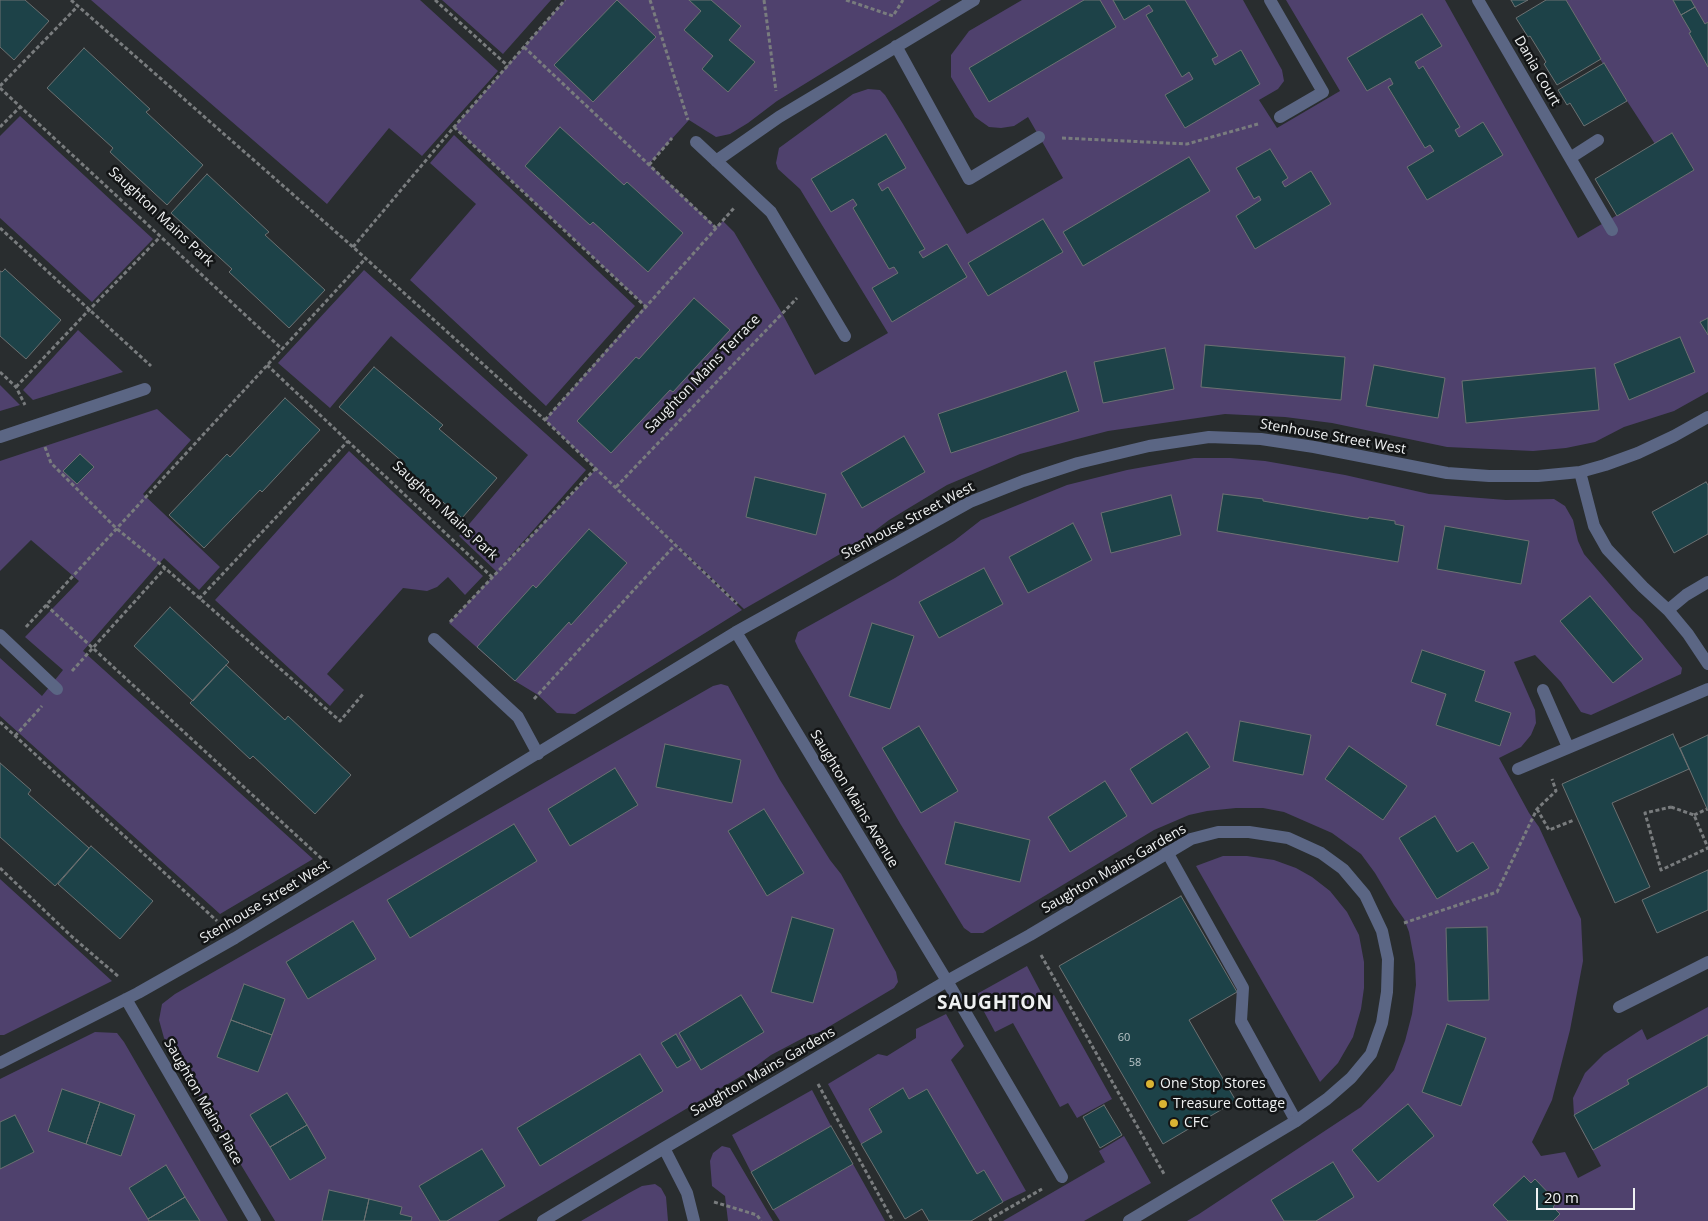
<!DOCTYPE html>
<style>
body{margin:0}
#map{position:relative;width:1708px;height:1221px;overflow:hidden;background:#292d2f;font-family:"Open Sans",sans-serif}
canvas{display:block}
.scale{position:absolute;left:1536px;top:1188px;width:99px;height:22px;box-sizing:border-box;border:2px solid #eff1f2;border-top:0;padding-left:6px;font-size:15px;line-height:18px;white-space:nowrap;color:#eff1f2;-webkit-text-stroke:4px #131516;paint-order:stroke}
</style>
<div id="map">
<canvas width="1708" height="1221"></canvas>
<div class="scale">20 m</div>
</div>
<script>
const context = document.querySelector('canvas').getContext('2d');
context.lineJoin = 'round';
function paint(path, color) {
  context.fillStyle = color;
  context.fill(path, 'evenodd');
}
function poly(rows) {
  const path = new Path2D();
  for (const r of rows) {
    path.moveTo(r[0], r[1]);
    for (let i = 2; i < r.length; i += 2) path.lineTo(r[i], r[i + 1]);
  }
  return path;
}
function stroke(path, color, width, dash) {
  context.strokeStyle = color;
  context.lineWidth = width;
  context.lineCap = dash ? 'butt' : 'round';
  context.setLineDash(dash || []);
  context.stroke(path);
}
function write(font, color, halo, rows, align = 'center') {
  context.font = font + ' "Open Sans",sans-serif';
  context.lineWidth = 5;
  context.setLineDash([]);
  context.textBaseline = 'middle';
  context.strokeStyle = halo;
  context.fillStyle = color;
  for (const [text, x, y, turn = 0] of rows) {
    context.save();
    context.translate(x, y);
    context.rotate((+turn || 0) * Math.PI / 180);
    context.textAlign = isNaN(turn) ? turn : align;
    if (halo) context.strokeText(text, 0, 0);
    context.fillText(text, 0, 0);
    context.restore();
  }
}
const green = poly([
 [91,0,420,0,498,71,422,156,389,128,327,204],
 [442,0,551,0,503,54],
 [565,0,941,0,777,101,748,123,730,134,716,137,689,120,649,164,716,227,723,221,734,232,782,313,815,375,888,333,800,189,778,169,776,163,779,148,853,94,868,89,880,90,885,95,903,124,967,234,1063,178,1028,117,1014,126,1001,128,989,127,975,117,951,77,951,55,969,31,1022,0,1243,0,1282,70,1284,81,1278,89,1259,100,1277,128,1340,91,1286,0,1445,0,1578,238,1694,170,1672,133,1655,144,1603,64,1566,0,1708,0,1708,392,1674,411,1624,427,1595,442,1566,448,1533,451,1447,447,1332,423,1285,417,1225,414,1108,431,1020,454,947,485,889,520,856,545,744,609,656,525,742,610,575,714,557,713,538,695,515,681,449,623,497,572,459,536,528,455,391,336,330,408,278,363,364,270,586,470,500,568,596,469,545,420,645,306,454,127],
 [20,116,153,239,92,302,0,218,0,136],
 [454,135,635,306,546,406,410,280,476,204,430,163],
 [78,330,123,372,33,400,23,390],
 [0,385,20,405,0,411],
 [157,409,191,440,143,494,220,567,199,590,164,558,83,651,313,859,220,914,0,716,0,658,42,696,63,670,25,637,79,581,31,540,0,571,0,461],
 [349,451,483,576,465,595,448,577,437,587,427,591,403,588,327,674,344,690,330,706,215,600],
 [1194,458,1230,458,1265,461,1345,475,1429,494,1506,500,1554,499,1565,506,1573,520,1578,541,1584,554,1632,610,1642,619,1682,668,1681,674,1591,715,1581,712,1561,682,1535,655,1514,662,1535,710,1536,723,1531,735,1521,747,1499,758,1529,813,1539,827,1581,919,1583,961,1570,1030,1552,1100,1532,1142,1541,1156,1565,1152,1578,1178,1601,1166,1574,1115,1573,1098,1585,1073,1604,1054,1642,1029,1647,1040,1708,1007,1708,1221,1187,1221,1199,1214,1361,1107,1380,1087,1394,1070,1405,1041,1412,1014,1416,985,1415,964,1409,932,1404,919,1394,905,1375,873,1361,854,1332,833,1284,812,1263,808,1236,808,1207,811,1189,815,1154,830,983,933,971,933,964,928,901,825,798,648,795,641,798,632,895,578,954,541,981,520,1067,485,1127,470],
 [721,684,728,686,780,780,830,860,841,874,896,972,898,982,894,988,820,1032,807,1036,771,1055,748,1072,498,1221,275,1221,164,1038,159,1020,162,1004,175,994,713,686],
 [1223,856,1247,856,1274,860,1296,868,1312,877,1330,891,1347,912,1359,935,1364,962,1364,988,1361,1009,1353,1037,1338,1063,1320,1082,1196,866],
 [0,879,112,981,4,1035,0,1035],
 [1027,966,1045,1000,1054,995,1112,1099,1077,1118,1068,1103,1060,1107,1013,1023,995,1032,975,995],
 [946,1014,964,1046,951,1060,1026,1191,1003,1202,984,1170,977,1174,909,1099,903,1089,869,1108,882,1132,861,1144,828,1084,878,1054,887,1056,916,1038,916,1029],
 [95,1032,117,1033,124,1042,228,1221,0,1221,0,1079],
 [812,1090,831,1126,751,1172,732,1135],
 [1124,1136,1151,1183,1084,1221,1003,1221,1105,1162,1099,1151],
 [722,1146,730,1148,773,1221,728,1221,725,1196,712,1186,710,1161,713,1153],
 [853,1164,885,1221,780,1221,773,1210],
 [655,1184,661,1188,666,1197,668,1221,581,1221,629,1193,642,1186]
]);
const building = poly([
 [0,0,25,0,49,21,14,60,0,47,0,0],
 [617,0,656,37,593,102,554,65,617,0],
 [689,0,711,0,741,26,729,40,755,62,728,92,702,69,713,56,684,30,701,11,689,0],
 [1084,0,1100,0,1116,27,989,102,969,68,1084,0],
 [1113,0,1185,0,1218,56,1212,59,1215,65,1241,50,1260,84,1185,128,1165,95,1193,79,1189,72,1182,77,1146,15,1153,11,1149,5,1124,20,1113,0],
 [1511,0,1528,0,1515,7,1511,0],
 [1546,0,1566,0,1601,59,1557,85,1544,64,1546,62,1530,36,1528,37,1516,18,1546,0],
 [1673,0,1691,0,1695,7,1681,15,1673,0],
 [1695,7,1705,24,1708,22,1708,67,1689,33,1691,32,1681,15,1695,7],
 [1422,14,1442,46,1415,62,1419,69,1423,66,1460,127,1455,130,1459,137,1483,122,1503,155,1427,200,1407,167,1434,151,1430,145,1425,148,1388,87,1393,84,1390,78,1367,91,1347,58,1422,14],
 [84,48,150,109,146,112,203,165,167,205,110,152,113,148,47,88,84,48],
 [1604,63,1627,101,1584,126,1570,103,1567,105,1558,90,1604,63],
 [560,127,624,185,627,182,683,233,648,272,593,222,590,225,525,166,560,127],
 [1672,133,1694,170,1617,216,1595,179,1672,133],
 [886,134,906,168,878,184,882,191,888,187,925,249,919,252,923,258,947,244,967,277,892,322,872,288,898,273,894,267,889,269,853,208,857,205,853,199,831,212,811,179,886,134],
 [1270,149,1288,178,1282,182,1285,187,1311,171,1331,204,1255,249,1236,216,1261,200,1259,196,1254,199,1236,168,1270,149],
 [1189,157,1210,191,1083,266,1063,232,1189,157],
 [207,174,269,232,265,235,325,290,289,328,229,272,232,269,171,213,207,174],
 [1043,219,1063,252,988,296,968,263,1043,219],
 [5,269,61,320,26,359,0,336,0,271,2,272,5,269],
 [694,298,730,330,673,392,670,390,611,453,577,421,636,357,639,359,694,298],
 [1708,318,1708,335,1700,322,1708,318],
 [1680,337,1695,372,1629,400,1614,364,1680,337],
 [1205,345,1345,357,1341,400,1201,387,1205,345],
 [1165,348,1174,389,1103,403,1094,362,1165,348],
 [1374,365,1445,378,1438,418,1366,406,1374,365],
 [374,367,443,425,439,429,497,478,462,518,401,467,404,463,339,407,374,367],
 [1595,368,1599,410,1466,423,1462,381,1595,368],
 [1066,371,1079,411,951,453,938,414,1066,371],
 [285,398,320,430,262,492,260,490,204,548,169,515,227,454,230,457,285,398],
 [904,436,925,472,862,508,841,473,904,436],
 [80,454,94,467,77,484,63,471,80,454],
 [755,477,826,494,816,535,746,517,755,477],
 [1706,482,1708,485,1708,534,1674,553,1652,512,1706,482],
 [1223,494,1263,499,1263,501,1361,518,1368,519,1369,517,1395,521,1395,524,1404,526,1398,562,1217,531,1223,494],
 [1171,495,1181,535,1111,553,1101,513,1171,495],
 [1073,523,1092,560,1028,593,1009,557,1073,523],
 [1445,526,1529,541,1521,584,1437,569,1445,526],
 [589,529,627,563,571,625,569,622,515,681,477,647,533,585,536,588,589,529],
 [984,568,1003,604,939,638,919,602,984,568],
 [1590,596,1643,659,1613,683,1560,621,1590,596],
 [170,607,229,662,193,701,134,646,170,607],
 [872,623,914,636,890,709,849,696,872,623],
 [1422,650,1485,671,1475,701,1511,713,1500,746,1436,725,1446,694,1411,682,1422,650],
 [226,665,285,720,288,716,351,775,315,814,253,756,250,759,190,703,226,665],
 [1240,721,1311,735,1303,775,1233,761,1240,721],
 [919,726,958,791,921,813,882,748,919,726],
 [1187,732,1210,767,1152,804,1130,769,1187,732],
 [1673,734,1689,769,1612,803,1650,887,1615,903,1562,784,1673,734],
 [1708,735,1708,811,1680,748,1708,735],
 [665,744,741,760,732,803,656,787,665,744],
 [1349,746,1407,786,1383,820,1325,779,1349,746],
 [0,763,31,790,28,794,89,848,55,886,0,837,0,763],
 [615,768,638,805,570,846,548,809,615,768],
 [1105,781,1127,816,1070,852,1048,817,1105,781],
 [764,809,804,873,767,896,728,831,764,809],
 [1435,816,1457,852,1473,842,1489,868,1437,899,1399,838,1435,816],
 [955,822,1030,840,1020,882,945,864,955,822],
 [514,824,537,861,410,938,387,900,514,824],
 [91,846,153,901,120,939,58,884,91,846],
 [1708,870,1708,910,1657,933,1642,900,1708,870],
 [1181,896,1237,992,1189,1020,1236,1101,1163,1144,1059,966,1181,896],
 [792,917,834,929,813,1003,771,992,792,917],
 [353,921,376,959,308,999,286,962,353,921],
 [1487,927,1489,1000,1448,1001,1446,928,1487,927],
 [244,984,285,999,272,1035,231,1020,244,984],
 [741,995,764,1032,701,1070,679,1033,741,995],
 [231,1020,272,1035,258,1072,217,1057,231,1020],
 [1447,1024,1486,1038,1461,1106,1422,1092,1447,1024],
 [676,1034,691,1060,677,1068,661,1043,676,1034],
 [1708,1035,1708,1086,1593,1150,1574,1115,1629,1084,1627,1080,1708,1035],
 [640,1054,663,1091,540,1166,517,1128,640,1054],
 [903,1088,909,1099,927,1089,977,1174,984,1170,1003,1202,971,1221,929,1221,922,1209,905,1219,861,1144,882,1132,869,1109,903,1088],
 [62,1089,100,1102,86,1144,48,1131,62,1089],
 [287,1093,307,1125,270,1147,250,1115,287,1093],
 [100,1102,135,1115,121,1156,86,1144,100,1102],
 [1408,1104,1434,1136,1378,1182,1352,1150,1408,1104],
 [1104,1105,1122,1135,1100,1148,1083,1117,1104,1105],
 [15,1115,34,1152,0,1169,0,1122,15,1115],
 [307,1125,326,1158,290,1180,270,1147,307,1125],
 [831,1126,853,1164,773,1210,751,1172,831,1126],
 [482,1149,505,1186,447,1221,440,1221,419,1186,482,1149],
 [1333,1162,1354,1197,1316,1221,1284,1221,1271,1200,1333,1162],
 [166,1165,185,1197,148,1219,129,1188,166,1165],
 [1524,1176,1531,1183,1535,1179,1557,1202,1553,1207,1560,1214,1553,1221,1508,1221,1493,1205,1524,1176],
 [329,1190,369,1199,364,1221,322,1221,329,1190],
 [185,1197,200,1221,149,1221,148,1219,185,1197],
 [369,1199,402,1207,400,1214,412,1217,411,1221,364,1221,369,1199]
]);
const path = poly([
 [71,0,353,247,545,420,737,604],
 [435,0,508,66],
 [650,0,688,120],
 [764,0,776,91],
 [846,0,893,16,903,0],
 [524,47,716,228],
 [0,86,78,6],
 [0,88,282,349],
 [0,127,20,107],
 [454,127,645,306],
 [1062,138,1187,144,1258,124],
 [649,165,672,138],
 [0,228,151,366],
 [353,247,454,127,565,0],
 [267,365,492,577],
 [0,372,16,387,25,405],
 [16,387,89,310,160,237],
 [545,420,734,208],
 [45,447,51,463,116,528,165,568,340,721,364,693],
 [616,487,797,298],
 [199,599,348,441],
 [46,605,322,859],
 [450,622,596,468],
 [26,627,365,259],
 [72,671,165,568],
 [534,699,675,545],
 [0,722,217,921],
 [15,736,42,706],
 [1671,807,1694,815,1708,848,1661,870,1645,813,1671,807],
 [1537,809,1549,830,1574,820],
 [1694,815,1707,809],
 [0,868,70,935,119,977],
 [1404,923,1497,892,1537,809,1556,791,1552,779],
 [1041,955,1164,1174],
 [818,1084,893,1221],
 [714,1202,757,1215,761,1221],
 [991,1221,990,1219,1042,1189]
]);
const service = poly([
 [0,635,57,689],
 [434,639,518,717,538,754],
 [1167,852,1243,988,1241,1021,1296,1121],
 [947,981,1062,1177]
]);
const minor = poly([
 [1270,0,1323,92,1280,117],
 [1478,0,1612,230],
 [896,46,969,179,1039,137],
 [696,142,771,212,845,336],
 [1570,158,1598,140],
 [716,161,779,117,974,0],
 [0,437,145,389],
 [1580,472,1594,526,1607,549,1643,587,1668,610,1688,634,1708,664],
 [1668,610,1686,595,1708,582],
 [736,632,947,981],
 [1543,690,1568,747],
 [1518,769,1708,689],
 [126,999,255,1221],
 [1619,1007,1708,962],
 [0,1063,138,993,235,938,736,632,970,502,1023,481,1078,463,1149,446,1209,437,1261,439,1314,447,1447,473,1489,476,1538,476,1580,472,1605,465,1638,453,1674,436,1708,417],
 [664,1148,687,1193,694,1221],
 [543,1221,664,1148,947,981,1030,935,1191,839,1218,832,1249,832,1288,838,1321,853,1343,869,1365,895,1382,931,1388,959,1387,992,1382,1023,1371,1054,1351,1078,1327,1099,1296,1121,1129,1221]
]);
const markers = [
 [1150,1084,5,"#dab333"],
 [1163,1104,5,"#dab333"],
 [1174,1123,5,"#dab333"]
];
const numberNames = [
 ["60",1124,1038],
 ["58",1135,1063]
];
const streetNames = [
 ["Dania Court",1537,71,60],
 ["Saughton Mains Park",161,217,43],
 ["Saughton Mains Terrace",703,374,-46],
 ["Stenhouse Street West",1333,437,10],
 ["Saughton Mains Park",445,511,43],
 ["Stenhouse Street West",908,521,-28],
 ["Saughton Mains Avenue",854,799,59],
 ["Saughton Mains Gardens",1114,869,-30],
 ["Stenhouse Street West",265,902,-31],
 ["Saughton Mains Gardens",763,1072,-30],
 ["Saughton Mains Place",203,1102,60]
];
const poiNames = [
 ["One Stop Stores",1160,1084],
 ["Treasure Cottage",1173,1104],
 ["CFC",1184,1123]
];
const districtNames = [
 ["SAUGHTON",995,1004]
];
paint(green, '#4f416d');
paint(building, '#1d4248');
stroke(building, '#6c7172', 1);
stroke(path, '#797c7e', 3, [4, 2.5]);
stroke(service, '#5b6684', 12);
stroke(minor, '#5b6684', 12);
for (const [x, y, r, color] of markers) {
  const dot = new Path2D();
  dot.arc(x, y, r, 0, 2 * Math.PI);
  context.fillStyle = color;
  context.fill(dot);
  stroke(dot, '#131516', 2);
}
write('11px', '#bac5c8', null, numberNames);
write('14px', '#eff1f2', '#131516', streetNames);
write('14px', '#eff1f2', '#131516', poiNames, 'left');
context.letterSpacing = '1px';
write('bold 19px', '#eff1f2', '#131516', districtNames);
context.letterSpacing = '0px';
</script>
